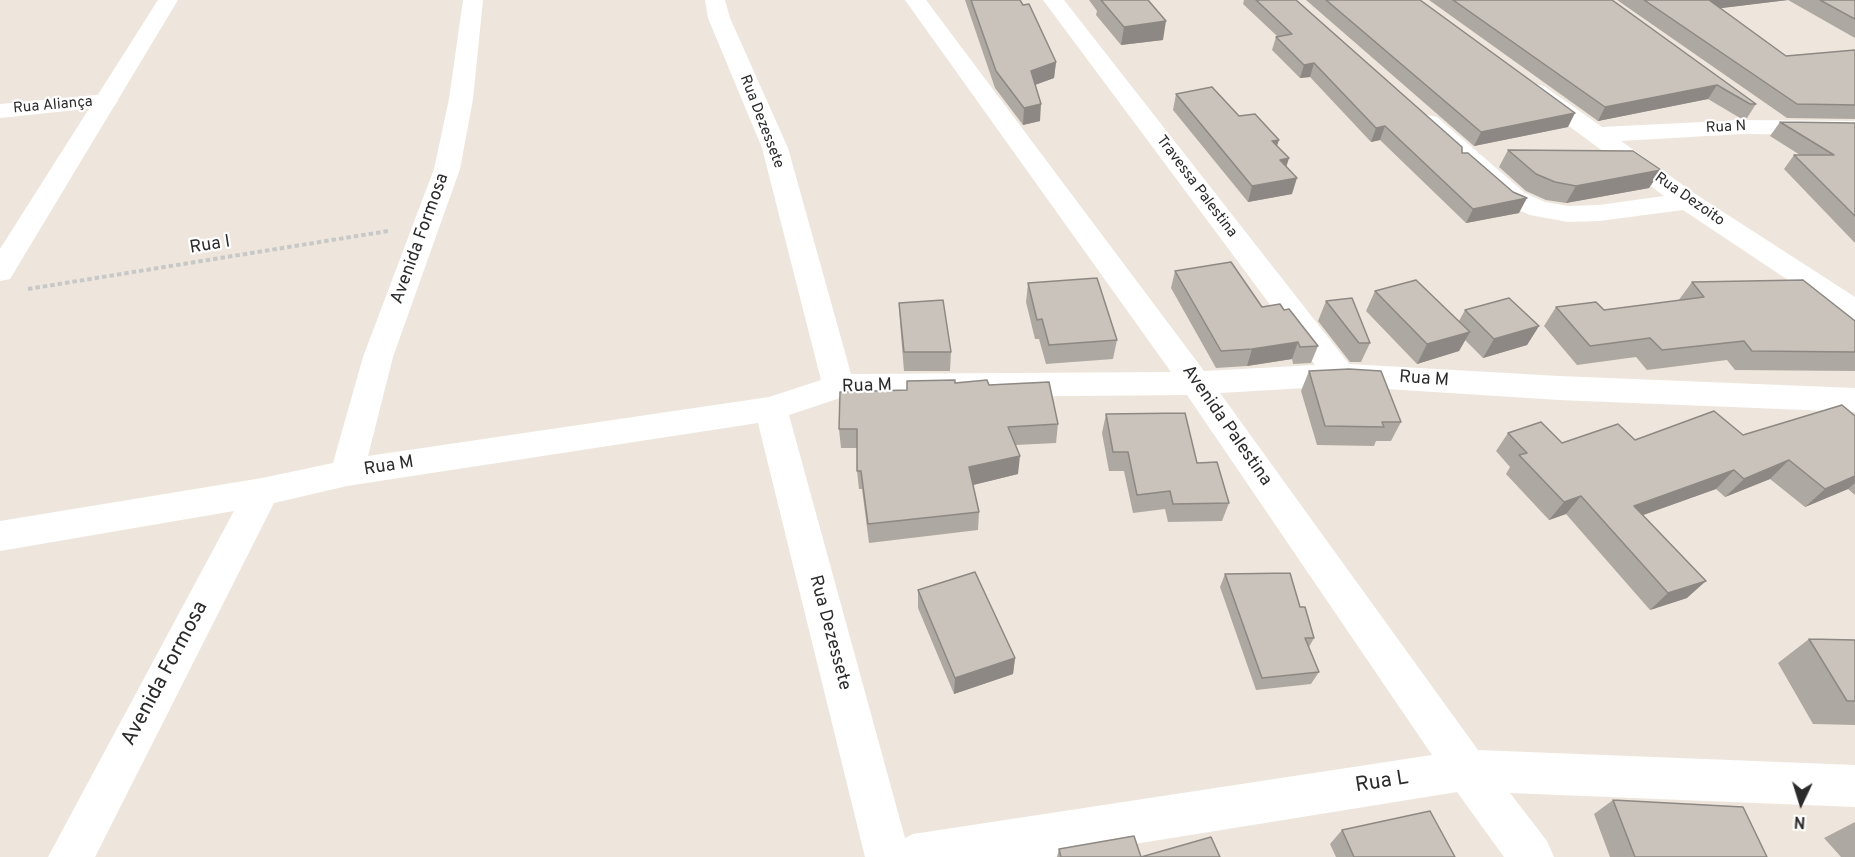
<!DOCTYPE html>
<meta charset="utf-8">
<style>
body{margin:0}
#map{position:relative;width:1855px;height:857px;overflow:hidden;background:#eee6dc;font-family:Overpass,sans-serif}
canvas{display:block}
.north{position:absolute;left:1771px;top:773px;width:60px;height:60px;-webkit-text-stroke:4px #fff;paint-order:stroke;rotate:184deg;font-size:16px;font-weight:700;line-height:24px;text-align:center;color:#2b2b2b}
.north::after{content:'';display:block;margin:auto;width:21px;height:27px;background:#2b2b2b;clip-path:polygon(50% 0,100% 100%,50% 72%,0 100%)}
</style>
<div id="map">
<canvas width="1855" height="857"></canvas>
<div class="north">N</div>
</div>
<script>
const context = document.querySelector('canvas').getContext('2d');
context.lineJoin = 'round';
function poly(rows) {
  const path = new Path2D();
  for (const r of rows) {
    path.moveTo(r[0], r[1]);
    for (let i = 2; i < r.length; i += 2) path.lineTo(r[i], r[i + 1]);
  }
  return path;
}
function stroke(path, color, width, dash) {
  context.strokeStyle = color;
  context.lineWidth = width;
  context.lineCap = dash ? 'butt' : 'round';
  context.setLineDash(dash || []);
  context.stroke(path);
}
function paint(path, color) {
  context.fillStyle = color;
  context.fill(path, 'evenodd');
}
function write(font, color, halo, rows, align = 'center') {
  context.font = font + ' Overpass,sans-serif';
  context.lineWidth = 4.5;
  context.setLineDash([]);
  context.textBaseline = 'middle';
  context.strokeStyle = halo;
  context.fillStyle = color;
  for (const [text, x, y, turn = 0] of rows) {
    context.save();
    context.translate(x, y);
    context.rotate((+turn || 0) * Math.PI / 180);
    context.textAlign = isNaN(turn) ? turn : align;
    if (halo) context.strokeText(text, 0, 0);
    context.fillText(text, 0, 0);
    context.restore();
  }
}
const path = poly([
 [28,289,388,231]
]);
const minor = poly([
 [463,0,483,0,473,99,460,169,393,357,368,456,769,397,821,380,762,148,708,18,705,0,725,0,730,18,788,148,851,374,1171,372,905,0,926,0,1204,371,1315,365,1043,0,1064,0,1349,364,1559,376,1855,388,1855,412,1559,400,1340,386,1220,393,1478,750,1855,765,1855,807,1510,793,1547,841,1554,857,1504,857,1457,792,1054,857,865,857,758,423,347,486,274,503,95,857,48,857,234,511,0,551,0,521,262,478,333,463,363,357,434,169,449,99,463,0],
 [1187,395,1432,755,913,834,905,838,789,415,840,398,1187,395],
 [1536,84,1544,86,1602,127,1742,120,1855,121,1855,135,1742,134,1621,141,1697,195,1855,297,1855,321,1845,318,1683,210,1599,221,1568,222,1530,215,1507,205,1416,122,1419,117,1428,115,1437,117,1525,193,1545,202,1568,206,1599,205,1664,196,1528,96,1524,91,1528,86,1536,84],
 [106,94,114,96,118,101,114,106,0,118,0,104,106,94]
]);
const secondary = poly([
 [158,0,178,0,10,279,0,281,0,249,158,0]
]);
const wall = poly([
 [965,0,1020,0,1056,62,1054,78,1035,85,1040,121,1023,125,995,88],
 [1089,0,1148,0,1163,40,1121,45,1096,15,1097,11],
 [1244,0,1296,0,1462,153,1519,213,1466,223,1380,140,1371,142,1310,77,1300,78,1272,50,1276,37,1277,36,1243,4],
 [1306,0,1420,0,1568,127,1474,146],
 [1429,0,1612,0,1756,104,1747,118,1740,118,1708,99,1598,121],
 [1617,0,1855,0,1855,38,1788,0,1720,8,1786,56,1855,50,1855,119,1787,118],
 [1176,94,1239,116,1277,146,1289,158,1286,166,1292,194,1248,202,1173,110],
 [1780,122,1855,123,1855,243,1784,169,1794,155,1800,155,1770,136],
 [1508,150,1661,170,1649,188,1566,203,1546,200,1526,191,1499,167],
 [1175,271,1262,307,1284,310,1318,346,1311,363,1293,364,1292,359,1247,366,1216,368,1171,288],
 [1692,282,1855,321,1855,371,1735,370,1727,360,1647,370,1636,357,1577,365,1544,326,1556,307,1604,310,1678,301],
 [1028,283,1117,340,1113,359,1046,364,1039,339,1035,339,1026,302],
 [1375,291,1459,321,1465,310,1539,326,1527,345,1483,358,1465,340,1459,351,1417,364,1366,311],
 [1326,301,1370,343,1361,362,1350,362,1318,321],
 [899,303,951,352,950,371,904,371,900,323],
 [1309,371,1401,422,1391,441,1376,441,1374,446,1317,445,1301,391],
 [907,381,989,385,1058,424,1056,443,1016,445,1018,474,973,485,979,512,978,530,869,543,862,489,859,489,857,471,857,448,841,448,839,429,907,390],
 [1106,414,1197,463,1229,503,1222,521,1168,522,1165,509,1133,513,1124,471,1109,471,1102,433],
 [1855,416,1855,495,1848,489,1805,507,1770,479,1725,497,1716,489,1643,515,1687,598,1650,610,1566,514,1549,520,1506,474,1510,467,1496,451,1508,433,1562,443,1743,435],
 [1225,574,1300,607,1314,638,1309,647,1319,672,1311,684,1256,690,1220,587],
 [918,590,1015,658,1013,674,954,694,918,608],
 [1809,639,1855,640,1855,725,1813,724,1778,663],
 [1613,800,1767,857,1610,857,1594,814],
 [1855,822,1855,857,1841,857,1824,838],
 [1342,830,1455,857,1336,857,1330,844],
 [1059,849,1141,857,1220,857,1057,857]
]);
const shadedWall = poly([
 [1704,0,1788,0,1698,11],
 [1166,21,1163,40,1121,45,1124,27],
 [1056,62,1054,78,1029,87,1031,71],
 [1314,63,1310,77,1300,78,1304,65],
 [1717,85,1708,99,1598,121,1605,107],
 [1041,104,1040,121,1023,125,1024,108],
 [1575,113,1568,127,1474,146,1481,132],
 [1385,126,1380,140,1371,142,1376,128],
 [1279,140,1274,155,1272,141],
 [1289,158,1284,174,1280,160],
 [1661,170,1649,188,1566,203,1576,186],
 [1297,178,1292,194,1248,202,1252,186],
 [1527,198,1519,213,1466,223,1473,209],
 [1539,326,1527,345,1483,358,1494,339],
 [1470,332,1459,351,1417,364,1427,344],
 [1298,342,1292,359,1247,366,1252,349],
 [1020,456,1018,474,969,486,969,467],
 [1789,460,1770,479,1725,497,1744,479],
 [1734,470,1716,489,1618,524,1634,506],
 [1855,476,1855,483,1848,489,1805,507,1825,489],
 [1581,496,1566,514,1549,520,1564,502],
 [1706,581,1687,598,1650,610,1668,593],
 [1015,658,1013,674,954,694,955,678]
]);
const building = poly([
 [971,0,1020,0,1023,5,1029,4,1056,62,1031,71,1041,104,1024,108,996,71,971,0],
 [1101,0,1148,0,1166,21,1124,27,1101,0],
 [1256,0,1296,0,1462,147,1462,153,1468,153,1513,192,1527,198,1473,209,1385,126,1376,128,1314,63,1304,65,1276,37,1292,34,1256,0],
 [1326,0,1420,0,1575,113,1481,132,1326,0],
 [1453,0,1612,0,1756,104,1750,104,1717,85,1605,107,1453,0],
 [1644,0,1709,0,1786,56,1855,50,1855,105,1797,104,1644,0],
 [1820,0,1855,0,1855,19,1820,0],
 [1212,87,1239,116,1255,114,1279,140,1272,141,1289,158,1280,160,1297,178,1252,186,1176,94,1212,87],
 [1780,122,1855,123,1855,216,1794,155,1834,155,1780,122],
 [1508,150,1633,151,1661,170,1576,186,1555,182,1536,174,1508,150],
 [1231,262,1262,307,1280,304,1284,310,1289,309,1318,346,1300,347,1298,342,1252,349,1221,351,1175,271,1231,262],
 [1097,278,1117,340,1049,345,1042,319,1037,320,1028,283,1097,278],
 [1416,280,1470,332,1427,344,1375,291,1416,280],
 [1803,280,1855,321,1855,352,1752,351,1744,341,1662,350,1650,338,1590,346,1556,307,1596,302,1604,310,1704,297,1692,282,1803,280],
 [1352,298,1370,343,1359,343,1326,301,1352,298],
 [1509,298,1539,326,1494,339,1465,310,1509,298],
 [943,300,951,352,904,352,899,303,943,300],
 [1349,369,1381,371,1401,422,1382,422,1384,427,1325,426,1309,371,1349,369],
 [955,380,955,383,987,380,989,385,1049,382,1058,424,1008,427,1020,456,969,467,979,512,868,524,861,471,857,471,857,429,839,429,840,392,907,390,907,381,955,380],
 [1842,405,1855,416,1855,476,1825,489,1789,460,1744,479,1734,470,1634,506,1706,581,1668,593,1581,496,1564,502,1519,455,1527,453,1508,433,1541,422,1562,443,1618,424,1635,440,1714,411,1743,435,1842,405],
 [1185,413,1197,463,1217,462,1229,503,1173,504,1170,491,1137,495,1128,452,1113,452,1106,414,1185,413],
 [975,572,1015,658,955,678,918,590,975,572],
 [1290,573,1300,607,1305,607,1314,638,1305,638,1319,672,1262,678,1225,574,1290,573],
 [1809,639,1855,640,1855,701,1847,701,1809,639],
 [1613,800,1743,807,1767,857,1635,857,1613,800],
 [1430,811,1455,857,1354,857,1342,830,1430,811],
 [1134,836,1141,857,1211,837,1220,857,1061,857,1059,849,1134,836]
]);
const farStreetnames = [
 ["Rua Aliança",53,106,-5],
 ["Rua Dezessete",761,122,69],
 ["Rua N",1726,128,-3],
 ["Travessa Palestina",1196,187,53],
 ["Rua Dezoito",1689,200,35]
];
const streetNames = [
 ["Avenida Formosa",421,239,-70],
 ["Rua I",210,246,-9],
 ["Rua M",1424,380,4],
 ["Rua M",867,387,-2],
 ["Avenida Palestina",1226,426,55],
 ["Rua M",389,467,-9],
 ["Rua Dezessete",829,633,75]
];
const nearStreetnames = [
 ["Avenida Formosa",166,674,-62],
 ["Rua L",1382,783,-9]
];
stroke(path, '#c8c8c8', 4, [4.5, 3]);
paint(minor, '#fff');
paint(secondary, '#fff');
paint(wall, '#ada8a1');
paint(shadedWall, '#8d8883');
paint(building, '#c9c3bb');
stroke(building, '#8d8883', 1.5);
write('15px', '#2b2b2b', '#fff', farStreetnames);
write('18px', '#2b2b2b', '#fff', streetNames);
write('21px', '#2b2b2b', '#fff', nearStreetnames);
</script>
